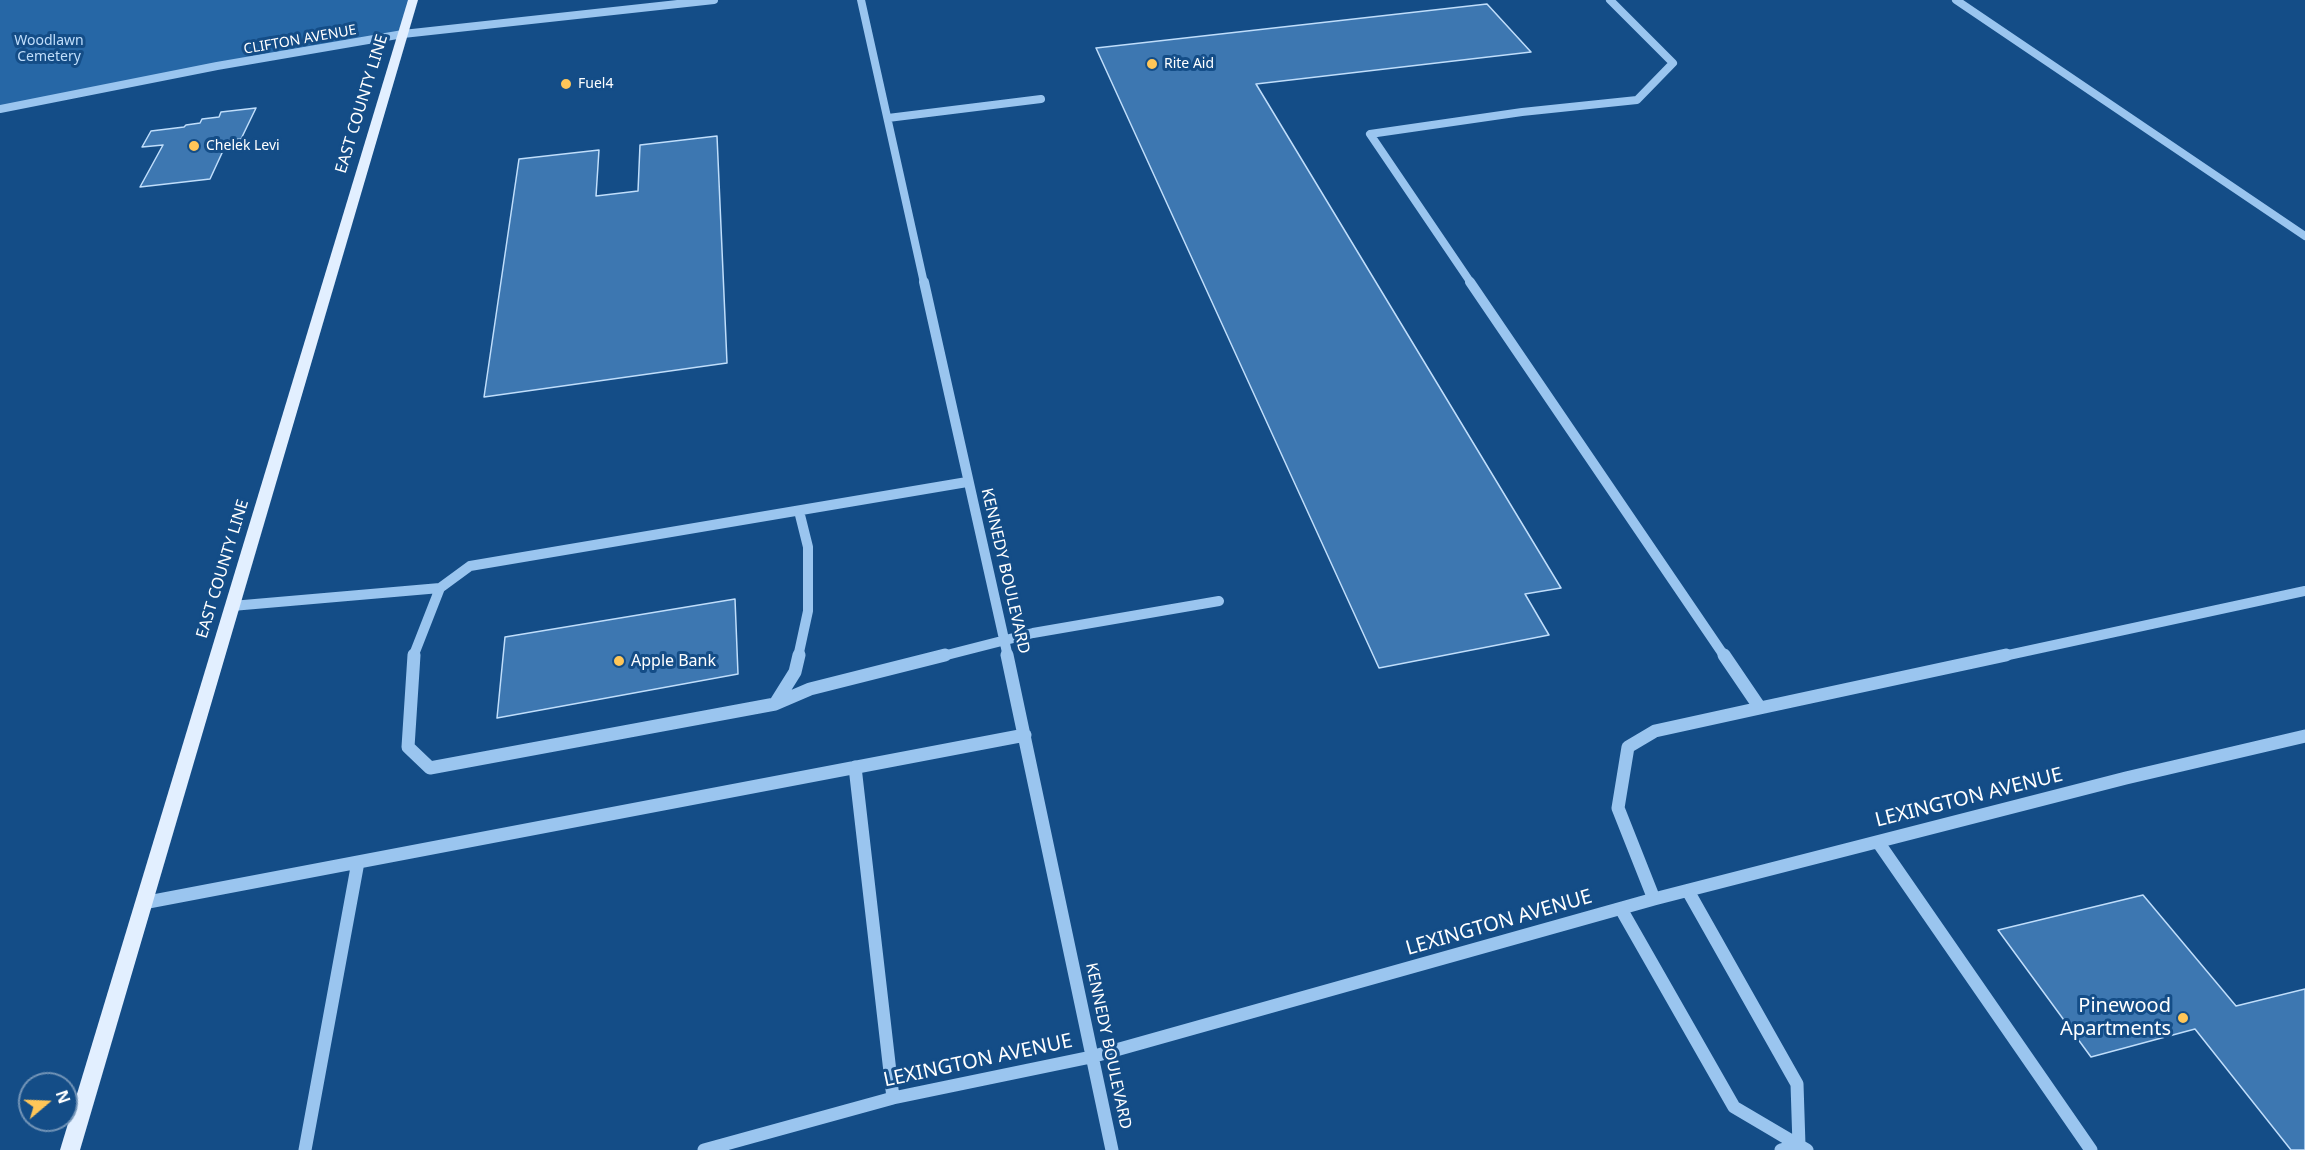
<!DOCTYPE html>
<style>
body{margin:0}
#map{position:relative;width:2305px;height:1150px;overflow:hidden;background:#144d87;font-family:"Noto Sans",sans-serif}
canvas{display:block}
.north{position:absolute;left:18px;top:1072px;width:60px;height:60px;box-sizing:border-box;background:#144d87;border:2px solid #7294b7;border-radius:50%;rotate:71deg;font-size:16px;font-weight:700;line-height:24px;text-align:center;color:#fff}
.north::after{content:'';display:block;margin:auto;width:21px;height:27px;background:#ffc658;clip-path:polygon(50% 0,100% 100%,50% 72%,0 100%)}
</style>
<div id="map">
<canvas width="2305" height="1150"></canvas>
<div class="north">N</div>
</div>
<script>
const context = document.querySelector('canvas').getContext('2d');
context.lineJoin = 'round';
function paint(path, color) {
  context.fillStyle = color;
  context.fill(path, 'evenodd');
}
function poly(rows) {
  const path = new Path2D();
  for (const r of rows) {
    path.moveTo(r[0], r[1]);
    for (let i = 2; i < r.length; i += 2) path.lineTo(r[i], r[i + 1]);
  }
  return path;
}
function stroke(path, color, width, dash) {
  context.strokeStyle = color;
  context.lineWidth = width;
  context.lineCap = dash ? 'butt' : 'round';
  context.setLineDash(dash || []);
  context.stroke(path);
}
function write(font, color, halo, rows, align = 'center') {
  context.font = font + ' "Noto Sans",sans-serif';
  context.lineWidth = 6;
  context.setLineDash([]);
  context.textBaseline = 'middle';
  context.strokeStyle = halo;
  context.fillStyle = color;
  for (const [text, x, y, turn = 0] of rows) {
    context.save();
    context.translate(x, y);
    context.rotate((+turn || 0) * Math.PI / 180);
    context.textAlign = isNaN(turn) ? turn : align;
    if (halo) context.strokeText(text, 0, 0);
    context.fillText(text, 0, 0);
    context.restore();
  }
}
const green = poly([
 [0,0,413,0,403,34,0,109]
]);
const building = poly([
 [1487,4,1531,52,1256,84,1561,588,1525,594,1549,635,1379,668,1096,48,1487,4],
 [256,108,241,139,228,140,210,179,140,187,163,145,142,147,151,131,184,127,186,125,200,123,202,119,219,117,221,112,256,108],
 [717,136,727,363,484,397,519,159,599,150,596,196,638,191,640,145,717,136],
 [735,599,738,674,497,718,505,637,735,599],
 [2143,895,2236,1006,2305,989,2305,1150,2291,1150,2195,1029,2091,1057,1998,930,2143,895]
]);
const minorFar2 = poly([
 [861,0,924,283],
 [1956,0,2305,236],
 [0,109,217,66,403,34,714,0],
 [888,118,1041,99],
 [1471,283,1370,134,1522,112,1637,100,1673,63,1610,0]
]);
const minorFar1 = poly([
 [924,282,1008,657],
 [1470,282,1725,657],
 [232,606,440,588],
 [413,657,440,588,470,566,967,482],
 [798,657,808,611,808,547,799,511],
 [939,657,1033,633,1219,601],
 [1999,657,2305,591]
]);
const minor = poly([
 [414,655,408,747,430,768,775,704,810,689,945,655],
 [1007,655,1112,1150],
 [1724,655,1760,708,2006,655],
 [775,704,795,672,799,655],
 [855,767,893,1098],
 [1878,842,2091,1150],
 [1688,891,1797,1084,1799,1145],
 [1654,899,1618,808,1628,747,1655,731,1760,708],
 [143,903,1025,735],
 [1621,909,1734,1107,1807,1150],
 [305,1150,358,862],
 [704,1150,893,1098,1091,1057,1654,899,2126,778,2305,736],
 [1781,1150,1799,1145]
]);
const major = poly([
 [408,0,418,0,80,1150,60,1150,408,0]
]);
const markers = [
 [1152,64,6,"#ffc658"],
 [566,84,6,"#ffc658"],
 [194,146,6,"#ffc658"],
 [619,661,6,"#ffc658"],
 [2183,1018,6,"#ffc658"]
];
const farStreetnames = [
 ["CLIFTON AVENUE",300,40,-10]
];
const farParknames = [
 ["Woodlawn",49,41],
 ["Cemetery",49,57]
];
const farPoinames = [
 ["Rite Aid",1164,64],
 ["Fuel4",578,84],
 ["Chelek Levi",206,146]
];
const streetNames = [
 ["EAST COUNTY LINE",362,104,-73],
 ["EAST COUNTY LINE",223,569,-73],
 ["KENNEDY BOULEVARD",1005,571,77],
 ["KENNEDY BOULEVARD",1108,1046,78]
];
const poiNames = [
 ["Apple Bank",631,661]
];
const nearStreetnames = [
 ["LEXINGTON AVENUE",1969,798,-14],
 ["LEXINGTON AVENUE",1499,923,-16],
 ["LEXINGTON AVENUE",978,1061,-12]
];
const nearPoinames = [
 ["Pinewood",2171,1006],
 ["Apartments",2171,1029]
];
paint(green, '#2667a6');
paint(building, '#3d77b1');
stroke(building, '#c0defb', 1.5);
stroke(minorFar2, '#9ac5ef', 8);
stroke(minorFar1, '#9ac5ef', 10);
stroke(minor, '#9ac5ef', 13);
paint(major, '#e2efff');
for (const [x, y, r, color] of markers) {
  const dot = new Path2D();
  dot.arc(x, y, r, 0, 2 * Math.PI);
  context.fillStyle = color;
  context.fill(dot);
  stroke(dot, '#144d87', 2);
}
write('14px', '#fff', '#144d87', farStreetnames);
write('14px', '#c0defb', '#144d87', farParknames);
write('14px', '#fff', '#144d87', farPoinames, 'left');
write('16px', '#fff', '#144d87', streetNames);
write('16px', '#fff', '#144d87', poiNames, 'left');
write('20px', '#fff', '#144d87', nearStreetnames);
write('20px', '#fff', '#144d87', nearPoinames, 'right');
</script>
